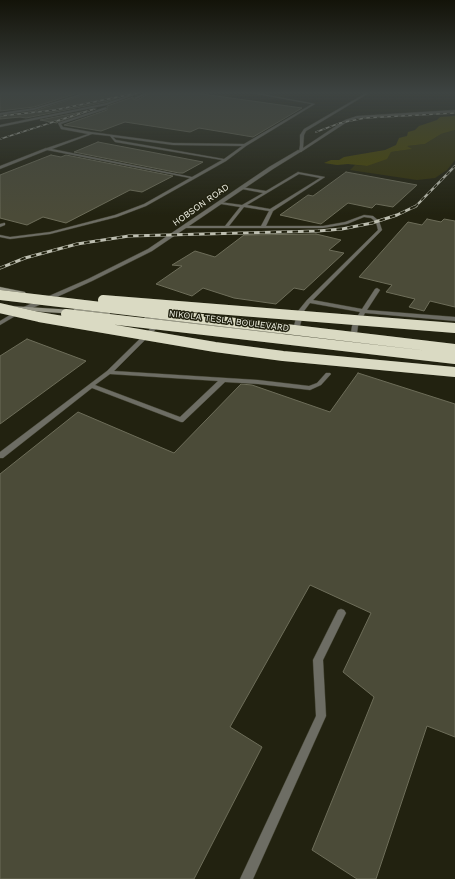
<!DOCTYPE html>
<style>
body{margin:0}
canvas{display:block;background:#222210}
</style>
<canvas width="455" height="879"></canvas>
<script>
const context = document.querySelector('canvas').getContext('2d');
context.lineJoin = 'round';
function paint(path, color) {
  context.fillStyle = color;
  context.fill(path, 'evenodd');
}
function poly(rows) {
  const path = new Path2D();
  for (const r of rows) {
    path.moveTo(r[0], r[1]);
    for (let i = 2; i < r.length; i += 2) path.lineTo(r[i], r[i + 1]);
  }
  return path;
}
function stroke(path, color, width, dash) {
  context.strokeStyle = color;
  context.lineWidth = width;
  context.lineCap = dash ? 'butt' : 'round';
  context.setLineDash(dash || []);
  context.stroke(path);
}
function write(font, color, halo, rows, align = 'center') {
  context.font = font + ' "Work Sans",sans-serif';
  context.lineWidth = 3;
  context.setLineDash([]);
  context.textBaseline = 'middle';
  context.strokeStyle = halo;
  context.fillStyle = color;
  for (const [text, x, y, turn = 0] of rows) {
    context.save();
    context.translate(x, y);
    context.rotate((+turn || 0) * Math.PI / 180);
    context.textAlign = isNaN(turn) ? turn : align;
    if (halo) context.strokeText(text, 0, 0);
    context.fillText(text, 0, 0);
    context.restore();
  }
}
const green = poly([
 [455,130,455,160,447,170,435,178,417,180,350,170,355,165,367,166,391,152,411,149,406,146,425,144,441,134]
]);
const water = poly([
 [455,116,455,130,441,134,425,144,407,146,412,149,391,152,387,159,367,166,348,164,337,165,324,163,331,160,339,160,344,157,385,150,396,145,399,138,407,136,408,132,415,130,419,126,437,120,440,117]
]);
const building = poly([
 [0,93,78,93,34,107,0,111,0,93],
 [89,93,131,93,106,102,26,118,20,117,0,119,0,116,34,111,89,93],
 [150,93,195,93,302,108,253,137,199,128,190,132,125,122,101,131,64,125,107,110,107,106,133,97,133,99,137,100,150,93],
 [96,109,58,122,57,123,40,120,96,109],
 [98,142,203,162,183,173,179,173,74,152,98,142],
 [51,155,61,157,66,155,173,176,142,192,130,190,66,223,43,217,27,225,0,218,0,175,51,155],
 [346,172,417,185,393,207,376,204,372,208,348,203,321,224,280,215,308,195,313,196,346,172],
 [427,219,441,222,444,219,455,221,455,307,430,301,424,311,409,307,415,299,386,292,392,285,359,277,408,222,422,225,427,219],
 [316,234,341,240,329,250,344,253,304,290,294,288,276,304,234,298,203,288,192,296,156,284,182,266,172,265,195,251,215,257,244,235,316,234],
 [27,339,86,361,0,424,0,356,27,339],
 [358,373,455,404,455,737,427,726,376,879,357,879,312,850,374,697,343,672,371,613,310,585,230,727,262,747,194,879,0,879,0,474,78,412,174,453,241,384,252,385,330,412,358,373]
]);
const service = poly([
 [84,93,88,93,34,110,0,115,0,113,34,108,84,93],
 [136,93,140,93,107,105,0,127,0,125,106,103,136,93],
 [145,93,149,93,136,99,134,98,145,93],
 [251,93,257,93,315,104,246,146,226,161,146,206,117,217,50,234,10,239,0,237,0,235,10,237,50,232,115,215,144,204,190,178,47,150,47,148,88,134,61,129,58,123,106,107,107,109,61,124,63,127,91,132,173,143,244,144,312,104,251,93],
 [92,134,110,136,115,142,222,160,192,177,52,149,92,134],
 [113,137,173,145,242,146,224,159,116,140,113,137],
 [366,93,369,93,306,131,304,135,303,148,345,120,357,116,455,110,455,112,357,118,347,122,301,152,299,152,300,145,300,135,304,129,366,93],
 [298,172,325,177,273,211,266,226,323,226,345,222,364,215,373,216,379,221,382,230,313,300,362,309,375,289,377,288,380,290,367,310,455,317,455,321,365,313,358,326,356,340,353,342,350,340,352,326,360,312,310,303,304,311,298,333,297,334,293,334,292,333,298,311,307,300,378,230,376,222,371,218,364,217,347,224,323,228,185,228,183,227,185,226,225,226,240,207,221,204,219,203,220,202,242,205,263,193,242,189,241,189,241,187,266,191,298,172],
 [299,174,320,178,270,209,247,205,299,174],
 [244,207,269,211,261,226,229,226,244,207],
 [4,223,5,223,5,225,0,227,0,224,4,223],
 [20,309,23,311,22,312,0,325,0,321,20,309],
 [159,321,161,322,161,324,114,371,258,380,309,386,317,383,326,373,330,373,331,374,321,385,310,390,258,384,225,382,183,422,181,422,92,388,3,458,0,458,0,452,107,371,157,322,159,321],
 [110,374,218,381,180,417,95,385,110,374],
 [341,609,344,610,346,613,323,660,326,716,253,879,240,879,316,716,313,660,338,610,341,609]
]);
const minor = poly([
 [46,148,50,149,0,169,0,166,46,148],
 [298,150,302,151,273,169,152,251,92,281,26,311,20,311,19,309,88,279,148,249,269,167,298,150]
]);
const secondary = poly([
 [0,287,25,292,26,294,22,296,0,291,0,287],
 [11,306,74,310,73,308,77,306,109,312,110,314,106,316,79,311,79,314,76,314,14,310,11,310,11,306],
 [145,317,279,331,283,333,279,335,148,321,144,319,145,317]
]);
const railFar2 = poly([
 [0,116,55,110,137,93],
 [316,132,340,123,365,118,455,113],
 [0,139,94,109]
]);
const railFar1 = poly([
 [415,207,455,166]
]);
const rail = poly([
 [0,268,25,258,77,244,129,236,318,231,342,229,372,223,397,215,416,206]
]);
const motorwayBridge = poly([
 [0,295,455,349],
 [103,300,455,328],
 [0,308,39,317,215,347,283,356,455,372],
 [66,314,455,359]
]);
const farStreetnames = [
 ["HOBSON ROAD",201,205,-35],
 ["NIKOLA TESLA BOULEVARD",229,321,7]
];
paint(green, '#35330a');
paint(water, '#4a4700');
paint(building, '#4b4b38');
stroke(building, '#6d6d59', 1);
stroke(service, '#40402f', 1);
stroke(minor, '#40402f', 1);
stroke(secondary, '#40402f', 1);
paint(service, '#6d6d64');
paint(minor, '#6d6d64');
paint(secondary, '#99998a');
stroke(railFar2, '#bdbeb0', 1.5);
stroke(railFar1, '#bdbeb0', 2.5);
stroke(rail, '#bdbeb0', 3);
stroke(railFar2, '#222210', 1, [3.5]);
stroke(railFar1, '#222210', 1.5, [4.5]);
stroke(rail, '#222210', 2, [5.5]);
stroke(motorwayBridge, '#40402f', 10, []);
stroke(motorwayBridge, '#dadac3', 10);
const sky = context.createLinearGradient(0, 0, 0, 216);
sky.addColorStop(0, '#131309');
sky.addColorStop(0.43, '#3e4442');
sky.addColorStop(1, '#3e444200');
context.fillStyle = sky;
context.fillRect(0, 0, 455, 216);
write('9px', '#f5f6ea', '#222210', farStreetnames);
</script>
